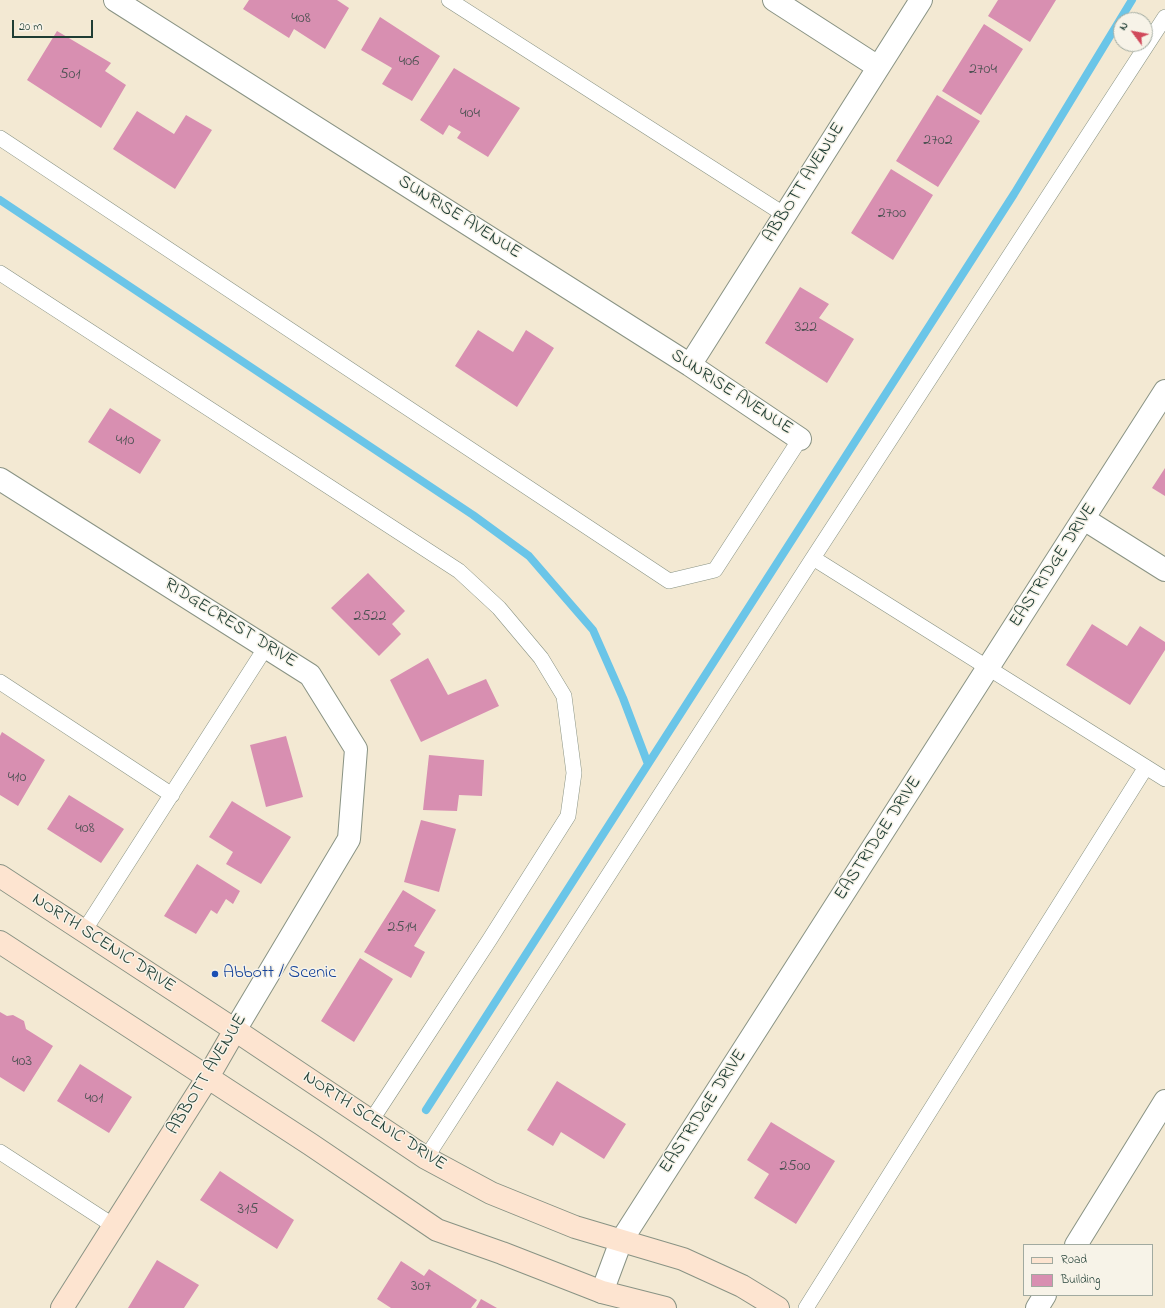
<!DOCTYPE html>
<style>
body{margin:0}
#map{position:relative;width:1165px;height:1308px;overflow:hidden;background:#f3e9d3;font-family:"Indie Flower",sans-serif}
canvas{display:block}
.legend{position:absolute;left:1023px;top:1244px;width:130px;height:52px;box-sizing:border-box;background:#f7f3e8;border:1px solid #a1aaa0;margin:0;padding:5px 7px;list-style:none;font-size:12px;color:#1f3d34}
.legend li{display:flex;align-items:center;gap:8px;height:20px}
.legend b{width:20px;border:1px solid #a1aaa0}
.north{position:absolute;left:1113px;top:12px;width:40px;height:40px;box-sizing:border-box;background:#f7f3e8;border:1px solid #a1aaa0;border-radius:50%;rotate:302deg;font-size:11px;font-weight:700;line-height:16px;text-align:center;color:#1f3d34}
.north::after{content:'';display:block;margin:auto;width:14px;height:18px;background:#d1495b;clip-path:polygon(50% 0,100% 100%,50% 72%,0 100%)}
.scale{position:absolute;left:12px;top:20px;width:81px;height:18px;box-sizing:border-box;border:2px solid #1f3d34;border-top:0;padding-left:5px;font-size:12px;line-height:14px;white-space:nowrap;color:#1f3d34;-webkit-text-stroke:3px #f7f3e8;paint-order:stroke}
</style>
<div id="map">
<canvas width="1165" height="1308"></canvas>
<ul class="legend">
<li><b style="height:5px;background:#fde4d0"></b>Road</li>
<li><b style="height:11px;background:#d88fb1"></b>Building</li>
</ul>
<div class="north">N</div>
<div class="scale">20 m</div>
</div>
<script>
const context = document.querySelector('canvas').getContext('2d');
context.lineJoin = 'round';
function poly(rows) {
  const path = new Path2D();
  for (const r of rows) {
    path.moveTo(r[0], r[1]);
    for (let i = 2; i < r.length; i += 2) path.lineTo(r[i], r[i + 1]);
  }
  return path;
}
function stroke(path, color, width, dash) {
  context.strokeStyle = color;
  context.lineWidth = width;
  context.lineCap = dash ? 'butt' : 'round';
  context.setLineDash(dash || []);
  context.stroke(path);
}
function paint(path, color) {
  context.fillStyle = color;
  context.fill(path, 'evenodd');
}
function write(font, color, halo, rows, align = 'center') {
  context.font = font + ' "Indie Flower",sans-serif';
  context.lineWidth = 3;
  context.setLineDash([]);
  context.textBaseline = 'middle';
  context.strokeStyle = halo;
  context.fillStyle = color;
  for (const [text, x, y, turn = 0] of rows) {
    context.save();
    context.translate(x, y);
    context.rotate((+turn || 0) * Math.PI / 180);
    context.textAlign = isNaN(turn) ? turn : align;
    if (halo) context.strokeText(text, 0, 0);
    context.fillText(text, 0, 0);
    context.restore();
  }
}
const stream = poly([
 [0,200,473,515,529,556,593,630,623,698,648,764],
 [426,1110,1014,194,1132,0]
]);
const building = poly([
 [249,0,337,0,349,8,325,49,294,29,289,38,243,9],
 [998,0,1056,0,1030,42,988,16],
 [380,17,440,56,412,101,382,84,392,68,361,50],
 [984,24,1023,49,981,115,942,91],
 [57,31,111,63,105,71,126,85,101,128,27,80],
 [454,68,520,108,488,157,457,138,461,132,449,125,443,135,420,120],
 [937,95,980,121,938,187,896,161],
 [137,111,174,134,186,115,212,130,175,189,113,149],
 [891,169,933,195,893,260,851,233],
 [800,287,829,304,819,318,854,339,827,383,765,343],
 [478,330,513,352,526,330,554,348,517,407,455,366],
 [110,408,161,440,140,474,88,442],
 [1165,468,1165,496,1152,488],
 [368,573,405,611,392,624,401,634,379,656,331,608],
 [1092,624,1127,646,1140,626,1165,642,1165,650,1130,705,1066,665],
 [428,658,448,695,486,679,499,706,421,742,390,680],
 [2,732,45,760,18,806,0,795,0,736],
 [286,736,303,797,266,807,250,745],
 [429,755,484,760,482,796,459,795,457,811,423,810],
 [69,795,124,829,101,863,47,829],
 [232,801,291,837,261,884,226,864,233,852,209,837],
 [421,820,456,829,439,892,404,882],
 [197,864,240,891,233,904,226,899,217,914,211,910,196,934,164,916],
 [403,890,436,910,414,946,425,952,411,978,364,952],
 [360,958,393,979,354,1042,321,1021],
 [0,1012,7,1016,13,1015,24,1021,26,1029,53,1046,24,1092,0,1077],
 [80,1064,132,1097,109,1133,57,1101],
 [557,1081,626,1124,604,1159,561,1132,553,1146,527,1130],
 [771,1122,835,1161,796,1224,754,1198,769,1174,747,1160],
 [220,1171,294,1220,277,1249,200,1200],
 [157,1260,199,1285,184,1308,128,1308],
 [401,1261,424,1276,429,1269,477,1300,471,1308,391,1308,377,1299],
 [481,1299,497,1308,476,1308]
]);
const lane = poly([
 [449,0,785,215],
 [0,138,669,581,715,570,800,439],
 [0,273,459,571,499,608,541,658,564,696,574,773,568,816,490,939,371,1121],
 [813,558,1165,779],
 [0,682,172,795],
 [84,931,266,647],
 [0,1152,114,1226],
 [426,1158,813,558,1165,17],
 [806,1308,1146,767]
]);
const street = poly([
 [115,0,690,365,800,439],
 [774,0,878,67],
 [690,365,921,0],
 [0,479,310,675,356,749,349,839,235,1030],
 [1084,519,1165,570],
 [1076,1245,1165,1101],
 [602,1292,621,1241,1165,391],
 [1037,1308,1045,1295]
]);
const secondary = poly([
 [0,876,235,1030,426,1158,491,1193,575,1227,683,1259,742,1286,778,1308],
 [0,942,310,1144,437,1230,502,1253,602,1292,665,1308],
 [62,1308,208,1077,235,1030]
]);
const markers = [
 [215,974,4,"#1a4fb4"]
];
const numberNames = [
 ["408",301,19],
 ["406",409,62],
 ["2704",983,70],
 ["501",70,75],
 ["404",470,114],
 ["2702",938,141],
 ["2700",892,214],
 ["322",806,328],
 ["410",125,441],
 ["2522",370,617],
 ["410",17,778],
 ["408",85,829],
 ["2514",402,928],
 ["403",22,1062],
 ["401",94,1099],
 ["2500",795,1167],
 ["315",248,1210],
 ["307",421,1287]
];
const streetNames = [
 ["ABBOTT AVENUE",805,183,-58],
 ["SUNRISE AVENUE",459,218,32],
 ["SUNRISE AVENUE",731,393,33],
 ["EASTRIDGE DRIVE",1054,566,-57],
 ["RIDGECREST DRIVE",230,624,32],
 ["EASTRIDGE DRIVE",879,839,-57],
 ["NORTH SCENIC DRIVE",103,944,33],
 ["ABBOTT AVENUE",208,1075,-59],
 ["EASTRIDGE DRIVE",704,1112,-57],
 ["NORTH SCENIC DRIVE",374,1122,33]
];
const transitNames = [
 ["Abbott / Scenic",223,974]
];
stroke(stream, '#6ac5e8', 8);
paint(building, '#d88fb1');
stroke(lane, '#899384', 16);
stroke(street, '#899384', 24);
stroke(secondary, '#899384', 24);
stroke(lane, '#fff', 15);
stroke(street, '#fff', 22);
stroke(secondary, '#fde4d0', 22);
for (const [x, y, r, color] of markers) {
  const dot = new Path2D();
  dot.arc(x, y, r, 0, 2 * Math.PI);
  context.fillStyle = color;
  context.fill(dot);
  stroke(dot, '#f7f3e8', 1.5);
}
write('16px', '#4d5253', null, numberNames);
write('18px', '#1f3d34', '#f7f3e8', streetNames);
write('18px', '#164399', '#f7f3e8', transitNames, 'left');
</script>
